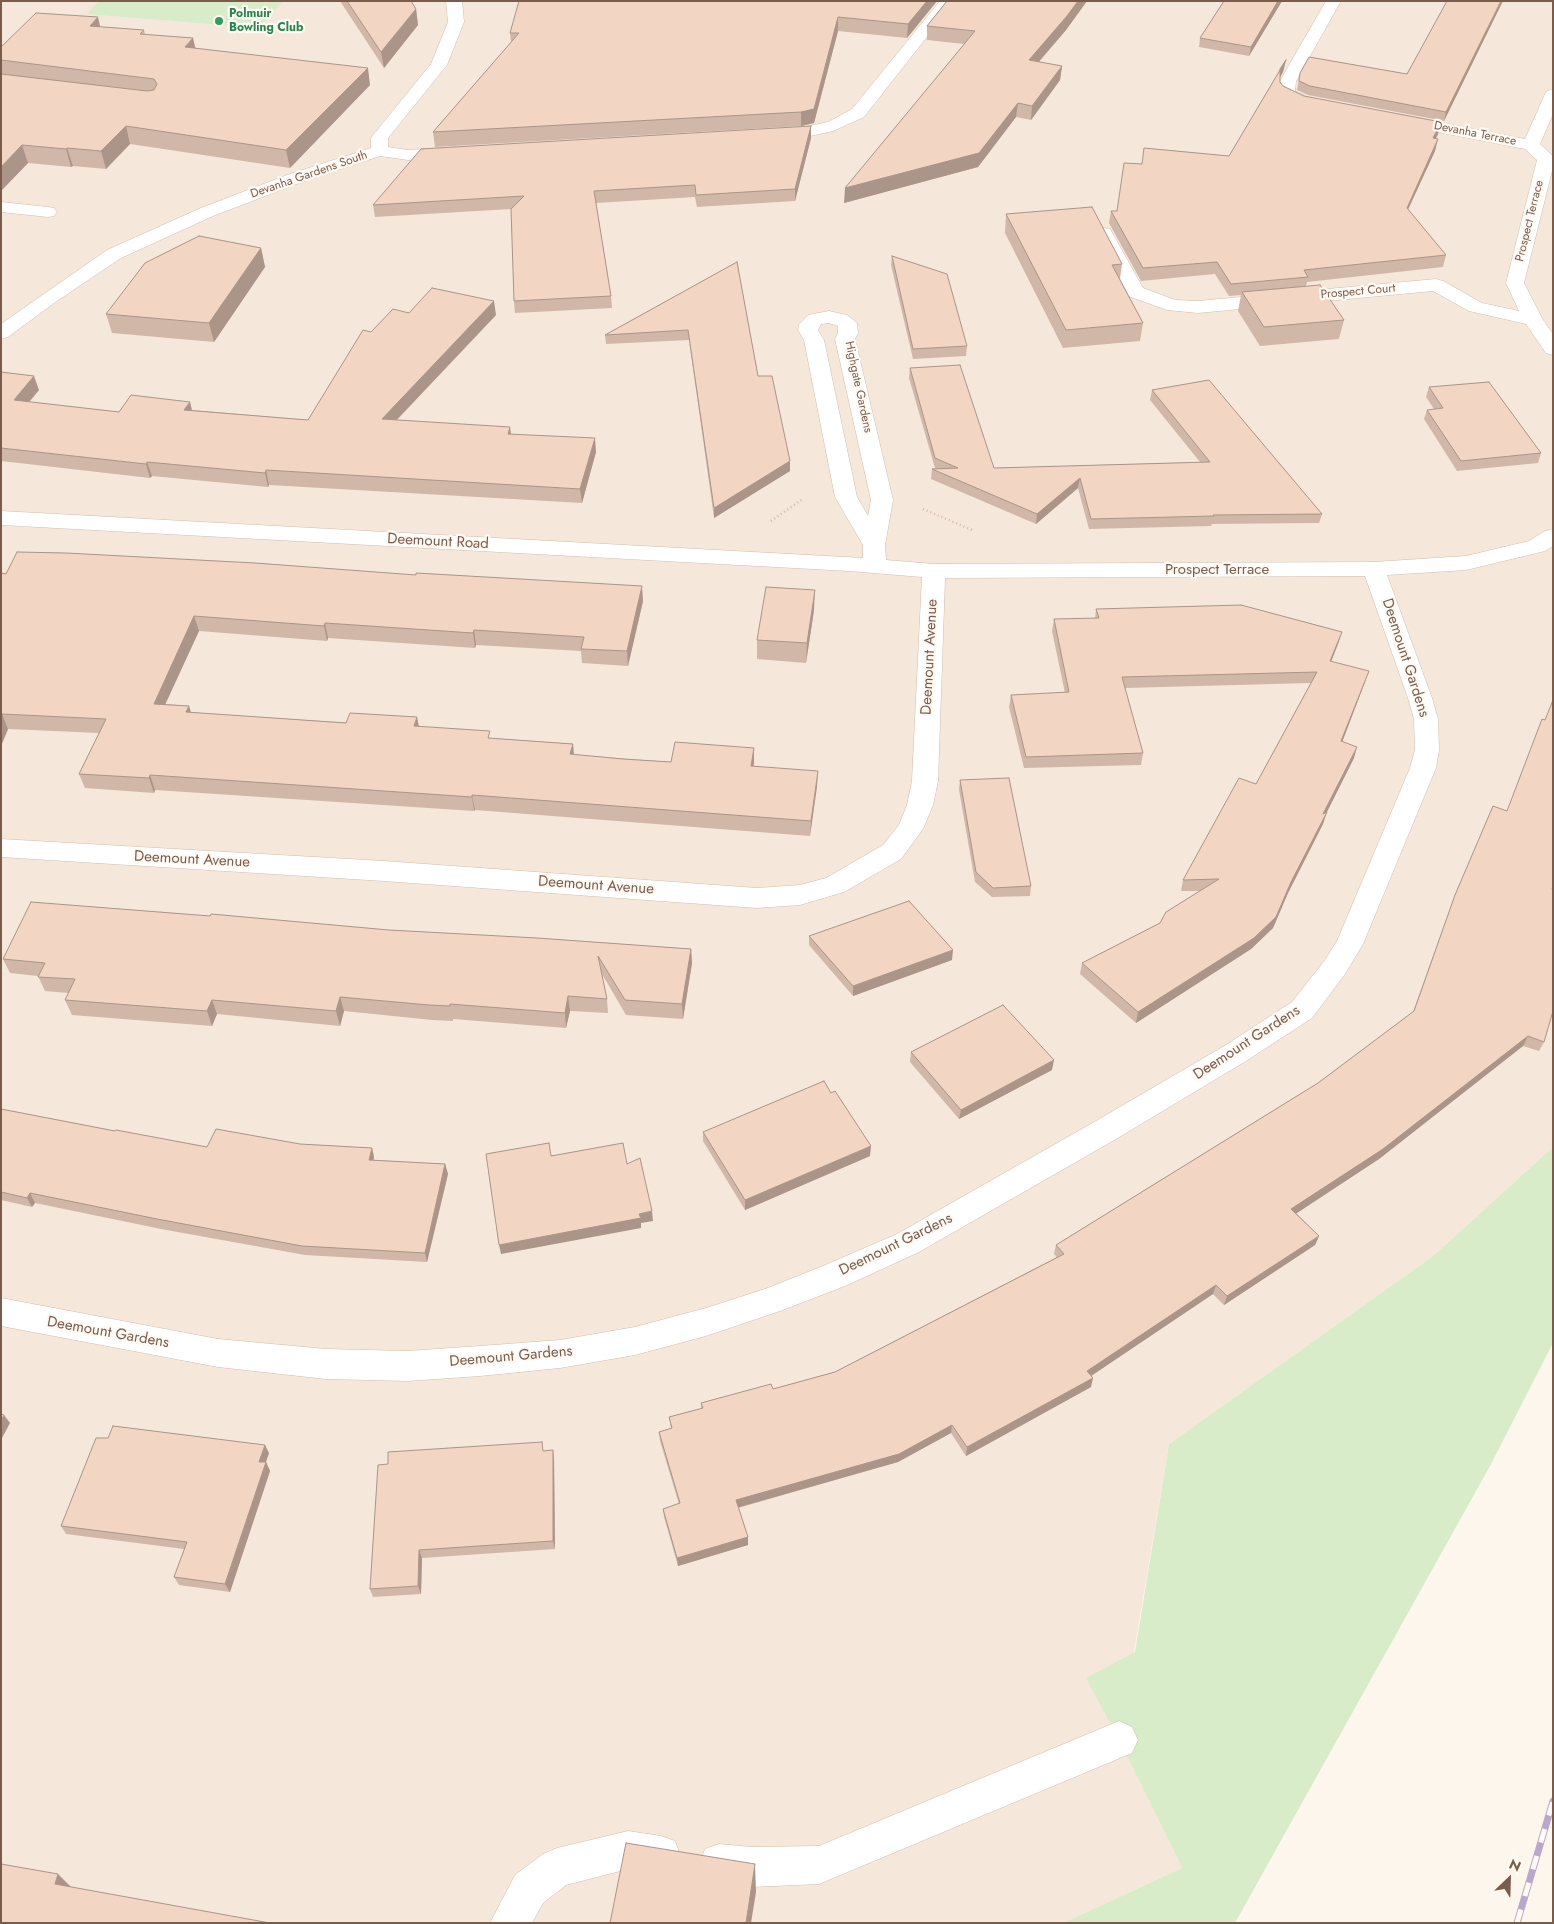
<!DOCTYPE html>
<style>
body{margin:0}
#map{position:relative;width:1554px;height:1924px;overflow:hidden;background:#fdf6ec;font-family:Jost,sans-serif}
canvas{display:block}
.frame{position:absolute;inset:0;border:2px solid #7a5c4d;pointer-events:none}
.north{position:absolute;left:1484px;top:1854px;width:50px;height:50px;-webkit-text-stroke:4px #fffaf3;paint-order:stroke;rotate:24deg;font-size:14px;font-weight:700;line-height:20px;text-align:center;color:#7a5c4d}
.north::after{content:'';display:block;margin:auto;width:18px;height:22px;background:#7a5c4d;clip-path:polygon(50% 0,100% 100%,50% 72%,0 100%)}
</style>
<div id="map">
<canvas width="1554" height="1924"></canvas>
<div class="frame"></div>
<div class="north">N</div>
</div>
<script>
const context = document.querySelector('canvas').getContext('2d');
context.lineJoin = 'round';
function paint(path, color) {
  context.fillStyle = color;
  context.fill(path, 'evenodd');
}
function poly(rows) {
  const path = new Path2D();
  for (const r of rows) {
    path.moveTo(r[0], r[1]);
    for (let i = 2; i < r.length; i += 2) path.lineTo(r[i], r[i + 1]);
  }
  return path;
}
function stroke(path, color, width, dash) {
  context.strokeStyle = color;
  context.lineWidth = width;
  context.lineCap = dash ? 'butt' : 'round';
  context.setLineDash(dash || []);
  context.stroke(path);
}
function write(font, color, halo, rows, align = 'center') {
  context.font = font + ' Jost,sans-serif';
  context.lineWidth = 4.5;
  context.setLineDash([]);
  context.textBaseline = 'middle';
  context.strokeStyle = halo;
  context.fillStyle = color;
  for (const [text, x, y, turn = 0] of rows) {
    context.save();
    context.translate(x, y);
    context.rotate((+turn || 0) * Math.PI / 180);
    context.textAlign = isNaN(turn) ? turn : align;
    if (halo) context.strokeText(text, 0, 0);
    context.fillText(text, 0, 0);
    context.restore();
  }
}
const residential = poly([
 [1,1,1553,1,1553,1147,1433,1256,1169,1444,1119,1740,1182,1868,1063,1923,1,1923]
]);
const green = poly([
 [99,1,283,1,259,28,87,14],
 [1553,1147,1553,1343,1490,1466,1235,1923,1063,1923,1182,1868,1119,1740,1086,1678,1135,1652,1169,1444,1433,1256]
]);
const path = poly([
 [923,509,972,530],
 [771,521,803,499]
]);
const service = poly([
 [1,202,48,207,54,208,57,212,54,216,48,217,1,212,1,202]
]);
const minor = poly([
 [446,1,462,1,464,22,447,65,388,138,388,147,408,150,455,147,461,148,464,152,461,156,408,160,380,156,299,183,213,216,121,258,54,303,8,337,1,339,1,324,107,250,201,208,287,175,371,148,371,138,374,134,431,64,448,22,446,1],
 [940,1,955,1,864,117,833,131,801,138,773,140,767,139,765,135,767,131,801,128,828,122,852,109,940,1],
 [1326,1,1341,1,1296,81,1295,91,1307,97,1322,100,1324,104,1322,108,1316,109,1296,105,1281,96,1279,93,1280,81,1326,1],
 [1553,89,1553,114,1540,144,1553,156,1553,167,1524,283,1543,320,1553,334,1553,355,1546,353,1526,324,1469,311,1433,291,1198,313,1167,310,1128,296,1095,233,1098,229,1104,228,1110,229,1143,288,1175,300,1198,301,1436,279,1443,281,1482,303,1519,311,1506,283,1537,160,1525,149,1402,125,1396,124,1394,120,1396,116,1402,115,1525,139,1545,94,1547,91,1553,89],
 [829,311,847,315,857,323,858,333,855,339,893,500,885,545,886,560,934,564,1374,562,1466,556,1529,541,1545,531,1553,529,1553,546,1545,551,1466,570,1387,575,1432,698,1438,719,1439,750,1436,768,1363,944,1345,974,1312,1018,1246,1061,1116,1139,919,1252,845,1286,780,1311,706,1336,635,1355,560,1368,480,1376,408,1381,326,1379,218,1367,1,1326,1,1298,218,1339,326,1349,408,1351,480,1346,560,1340,635,1327,706,1308,765,1289,823,1266,897,1234,1096,1121,1226,1045,1292,1002,1325,960,1337,941,1410,768,1415,750,1414,719,1408,698,1365,576,945,578,938,781,933,805,923,829,901,859,844,892,800,905,757,908,384,881,1,857,1,839,384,861,757,888,800,885,826,878,883,845,899,825,907,805,912,781,922,577,849,571,1,525,1,511,863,558,863,545,835,497,804,340,798,330,799,324,808,315,829,311],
 [829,323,838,326,838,333,835,339,871,500,868,516,857,497,824,340,818,330,821,324,829,323],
 [1119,1721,1132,1727,1138,1740,1132,1753,819,1884,751,1887,719,1882,705,1877,700,1863,705,1849,719,1844,751,1847,819,1846,1119,1721],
 [628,1831,661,1836,675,1841,680,1855,675,1869,661,1874,628,1869,566,1885,543,1903,532,1923,490,1923,515,1875,543,1854,557,1848,628,1831]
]);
const rail = poly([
 [1517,1923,1553,1801]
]);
const wall = poly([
 [340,1,411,1,416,9,418,25,384,68],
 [937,1,907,38,838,31,814,123,801,126,435,147,433,132,511,43,510,33],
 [947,1,1087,1,1066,30,1039,62,1062,66,1060,80,1031,120,1016,117,978,167,844,203,964,44,927,40,927,26],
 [1224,1,1282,1,1249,56,1199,47,1200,38],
 [1493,20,1444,121,1308,95,1297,90,1300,73,1407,74],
 [100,27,144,30,145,34,196,49,370,85,290,168,130,144,106,169,73,166,71,167,28,163,1,191,1,47],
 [1286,60,1283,72,1280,77,1280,82,1283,86,1304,96,1438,134,1436,139,1435,151,1408,210,1446,255,1443,267,1307,282,1306,286,1344,320,1339,339,1260,346,1238,311,1241,295,1229,296,1215,274,1141,281,1109,223,1111,211,1117,211,1141,164,1229,156],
 [811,126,811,138,795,201,697,207,695,197,596,203,611,296,612,308,515,313,514,301,511,209,375,217,373,205],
 [1006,214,1122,264,1120,279,1143,323,1140,341,1063,348,1005,233],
 [261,248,265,267,214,342,112,333,106,314],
 [892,256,967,346,966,356,913,359,891,265],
 [737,262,758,376,790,461,790,471,714,518,689,340,606,344,605,335],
 [409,313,496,315,397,420,511,434,596,452,582,503,269,485,268,487,152,476,150,478,1,461,1,372,39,390,29,402,119,412,190,402,192,410,308,420,371,332],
 [910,368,994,468,1200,462,1150,400,1152,390,1322,514,1319,523,1212,524,1211,526,1089,529,1078,488,1036,524,931,479,932,469,936,469,935,468,909,378],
 [1429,387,1541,453,1538,463,1457,471,1424,419,1427,410,1434,409,1426,397],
 [1,573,643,601,628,666,582,663,581,651,476,645,475,648,328,638,327,641,199,631,165,704,189,706,191,713,419,727,491,738,573,744,574,755,671,762,754,748,754,766,817,786,810,836,475,810,474,811,155,790,154,793,85,788,79,774,99,733,8,729,1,746],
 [1096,609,1342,632,1338,644,1331,661,1365,682,1342,742,1354,758,1326,812,1323,824,1288,893,1273,928,1251,949,1136,1023,1080,974,1082,963,1160,923,1200,891,1181,891,1183,880,1256,784,1311,683,1125,688,1143,753,1141,765,1024,768,1009,707,1011,695,1065,693,1052,631,1054,619,1095,619],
 [814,610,806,663,757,659,757,640],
 [960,780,1031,886,1030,896,992,897,975,882,959,790],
 [1552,889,1544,1042,1539,1051,1523,1046,1379,1159,1296,1213,1319,1236,1315,1245,1224,1305,1213,1294,1091,1376,1091,1387,966,1456,951,1433,898,1462,738,1508,748,1537,748,1545,678,1566,664,1517,663,1509,679,1504,660,1441,659,1432,671,1428,669,1417,701,1409,701,1403,773,1389,835,1372,1057,1257,1054,1254,1056,1245,1318,1083,1413,1012,1455,895],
 [389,930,691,949,692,963,683,1019,626,1015,602,974,607,999,608,1013,570,1011,566,1028,453,1019,453,1021,432,1020,344,1011,340,1026,217,1014,212,1026,72,1015,65,1000,69,993,45,991,38,976,10,973,3,959],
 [809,936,952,960,853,996,809,945],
 [911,1052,1052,1070,959,1119,910,1062],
 [1,1109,115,1131,207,1147,300,1144,372,1148,374,1157,374,1160,445,1164,448,1174,427,1262,305,1255,161,1229,35,1203,32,1207,1,1200],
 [703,1132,870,1156,745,1210,703,1141],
 [553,1450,554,1459,555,1549,422,1558,421,1594,373,1597,370,1589,544,1451],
 [269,1453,266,1462,270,1471,230,1592,179,1585,174,1577,184,1549,66,1534,61,1526]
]);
const shadedWall = poly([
 [927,1,937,1,907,38,908,24],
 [1078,1,1087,1,1066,30,1028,74,1029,60],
 [1278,1,1282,1,1249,56,1251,47],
 [1501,1,1503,1,1444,121,1446,112],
 [416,9,418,25,384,68,381,52],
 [98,17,102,35,90,26],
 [838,17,838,31,814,123,801,126,801,112],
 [193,38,197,55,185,47],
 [1286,60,1283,72,1278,81,1280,69],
 [1062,66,1060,80,1031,120,1032,106],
 [368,68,370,85,290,168,286,150],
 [1018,103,1016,117,978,167,844,203,845,188],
 [1441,122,1438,134,1430,150,1433,138],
 [126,126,130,144,106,169,101,151],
 [811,126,811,138,795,201,795,189],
 [1438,139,1435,151,1403,220,1407,208],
 [22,145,28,163,1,191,1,167],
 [67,148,73,166,71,167,66,149],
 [261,248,265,267,214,342,209,323],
 [494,301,496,315,384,433,382,419],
 [34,376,39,390,19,414,14,400],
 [190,402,193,416,184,410],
 [510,427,512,441,508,434],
 [595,438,596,452,582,503,580,489],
 [790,461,790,471,714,518,714,508],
 [147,462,152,476,150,478,146,464],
 [266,470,269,485,268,487,265,473],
 [1080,478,1078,488,1036,524,1037,514],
 [642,586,643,601,628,666,627,651],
 [815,590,814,610,806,663,807,643],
 [194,616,199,631,159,718,154,704],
 [325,623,328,638,327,641,324,626],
 [474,630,476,645,475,648,473,633],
 [1342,632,1338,644,1327,672,1330,661],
 [1369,671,1365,682,1338,753,1341,741],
 [189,706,193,720,186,712],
 [2,714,8,729,1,746,1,716],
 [417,717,420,732,414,726],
 [573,744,574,758,570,754],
 [1357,747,1354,758,1320,826,1323,814],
 [754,748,754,762,751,780,751,766],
 [818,771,817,786,810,836,811,821],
 [150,775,155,790,154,793,149,778],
 [472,795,475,810,474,811,472,797],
 [1327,812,1323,824,1288,893,1273,928,1251,949,1136,1023,1138,1012,1291,882],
 [691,949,692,963,683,1019,682,1004],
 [953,950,952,960,853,996,853,986],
 [568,996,570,1011,566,1028,565,1013],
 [340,997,344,1011,340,1026,336,1011],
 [212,1000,217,1014,212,1026,207,1011],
 [1528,1036,1523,1046,1379,1159,1288,1219,1291,1209],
 [1054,1060,1052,1070,959,1119,961,1110],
 [871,1146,870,1156,745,1210,745,1200],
 [372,1148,374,1157,371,1169,369,1160],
 [445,1164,448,1174,427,1262,425,1253],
 [30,1193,35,1203,32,1207,27,1198],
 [652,1211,653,1221,641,1223,641,1228,501,1254,499,1245],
 [1319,1236,1315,1245,1224,1305,1227,1296],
 [1216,1285,1213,1294,1085,1380,1087,1371],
 [1093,1378,1091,1387,966,1456,967,1447],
 [4,1415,10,1423,1,1440,1,1421],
 [952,1425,951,1433,898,1462,736,1508,736,1500],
 [265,1445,269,1453,263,1470,259,1462],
 [553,1450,554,1459,555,1549,553,1541],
 [266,1462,270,1471,230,1592,225,1584],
 [748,1537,748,1545,678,1566,677,1558],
 [419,1550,422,1558,421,1594,418,1586],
 [755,1864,756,1892,751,1923,746,1923],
 [58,1874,79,1895,55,1884]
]);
const building = poly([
 [347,1,411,1,416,9,381,52,347,1],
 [519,1,927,1,908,24,838,17,814,109,801,112,433,132,519,33,510,33,519,1],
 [947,1,1078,1,1067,16,1029,60,1062,66,1032,106,1018,103,979,153,845,188,975,31,927,26,947,1],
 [1224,1,1278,1,1251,47,1200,38,1224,1],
 [1447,1,1501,1,1446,112,1310,86,1299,81,1300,73,1309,57,1407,74,1447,1],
 [36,13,98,17,90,26,144,30,140,34,193,38,185,47,368,68,286,150,126,126,101,151,67,148,66,149,22,145,1,167,1,74,147,91,154,90,157,84,154,79,1,60,1,47,36,13],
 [1286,60,1280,69,1280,82,1283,86,1304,96,1441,122,1433,138,1438,139,1407,208,1446,255,1304,270,1308,277,1231,284,1217,262,1143,268,1111,211,1117,211,1124,163,1142,164,1144,148,1229,156,1286,60],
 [811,126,795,189,696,195,695,185,594,191,611,296,514,301,511,209,524,196,373,205,421,149,811,126],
 [1092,207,1122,264,1112,265,1143,323,1066,330,1006,214,1092,207],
 [199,236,261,248,209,323,106,314,145,263,199,236],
 [892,256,947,274,967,346,913,349,892,256],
 [737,262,758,376,772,376,790,461,714,508,688,330,605,335,737,262],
 [1320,285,1344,320,1264,327,1242,292,1320,285],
 [432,288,494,301,382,419,510,427,508,434,595,438,580,489,266,470,265,473,147,462,146,464,1,448,1,372,34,376,14,400,119,412,131,395,190,402,184,410,308,420,363,330,371,332,393,309,409,313,432,288],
 [960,365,994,468,1210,462,1152,390,1209,380,1322,514,1213,515,1214,516,1091,519,1080,478,1037,514,932,469,958,468,935,458,910,368,960,365],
 [1489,382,1541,453,1461,461,1427,410,1443,408,1429,387,1489,382],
 [17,552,66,553,255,563,416,575,416,573,642,586,627,651,581,649,584,637,474,630,473,633,325,623,324,626,194,616,154,704,189,706,186,712,346,723,350,713,417,717,414,726,490,731,488,738,573,744,570,754,623,759,671,762,675,742,754,748,751,766,818,771,811,821,472,795,472,797,150,775,149,778,79,774,106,719,2,714,1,716,1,573,6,574,17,552],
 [766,587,815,590,807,643,757,640,766,587],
 [1241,605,1342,632,1330,661,1369,671,1341,741,1357,747,1323,814,1327,812,1291,882,1276,917,1254,938,1138,1012,1082,963,1160,923,1166,912,1219,879,1183,880,1239,778,1256,784,1317,672,1122,677,1143,753,1026,757,1011,695,1069,692,1054,619,1099,618,1096,609,1241,605],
 [1553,700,1553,887,1552,889,1553,889,1553,1011,1544,1042,1528,1036,1383,1149,1291,1209,1319,1236,1227,1296,1216,1285,1087,1371,1093,1378,967,1447,952,1425,899,1454,736,1500,748,1537,677,1558,663,1509,680,1503,659,1432,672,1428,669,1417,703,1408,701,1403,771,1384,773,1389,835,1372,1064,1254,1056,1245,1318,1083,1414,1011,1455,895,1493,806,1507,811,1542,719,1545,720,1553,700],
 [1009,778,1031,886,993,888,976,872,960,780,1009,778],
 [909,901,953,950,853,986,809,936,909,901],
 [31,902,210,916,211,914,389,930,537,938,691,949,682,1004,625,1000,598,956,607,999,568,996,565,1013,450,1004,450,1006,429,1005,340,997,336,1011,212,1000,207,1011,65,1000,75,979,38,977,45,963,3,959,31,902],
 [1003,1005,1054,1060,961,1110,911,1052,1003,1005],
 [824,1081,831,1093,835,1091,871,1146,745,1200,703,1132,824,1081],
 [1,1109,115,1131,116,1130,207,1147,216,1129,300,1144,372,1148,369,1160,445,1164,425,1253,302,1246,157,1219,30,1193,27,1198,1,1192,1,1109],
 [549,1143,551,1156,623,1143,627,1164,640,1158,652,1211,639,1214,641,1218,499,1245,486,1154,549,1143],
 [1,1414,4,1415,1,1421,1,1414],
 [113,1426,265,1445,259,1462,266,1462,225,1584,174,1577,187,1542,61,1526,96,1438,108,1438,113,1426],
 [542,1442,543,1451,553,1450,553,1541,419,1550,418,1586,370,1589,378,1465,388,1464,388,1452,542,1442],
 [626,1843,755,1864,746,1923,610,1923,626,1843],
 [1,1864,58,1874,55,1884,270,1923,1,1923,1,1864]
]);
const markers = [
 [219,21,5,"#2e9e5b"]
];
const farLeisurenames = [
 ["Polmuir",229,14],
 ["Bowling Club",229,28]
];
const farStreetnames = [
 ["Devanha Terrace",1475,134,11],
 ["Devanha Gardens South",309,175,-19],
 ["Prospect Terrace",1530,221,-76],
 ["Prospect Court",1358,292,-5],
 ["Highgate Gardens",858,387,78]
];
const streetNames = [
 ["Deemount Road",438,542,3],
 ["Prospect Terrace",1217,570],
 ["Deemount Avenue",930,657,-87],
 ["Deemount Gardens",1405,658,72],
 ["Deemount Avenue",192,860,3],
 ["Deemount Avenue",596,886,4],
 ["Deemount Gardens",1247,1043,-33],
 ["Deemount Gardens",896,1245,-26],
 ["Deemount Gardens",108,1333,10],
 ["Deemount Gardens",511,1357,-5]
];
paint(residential, '#f5e8da');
paint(green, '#d8ecc9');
stroke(service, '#d1beb0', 1);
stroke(minor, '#d1beb0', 1);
stroke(path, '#d9b8a5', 2.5, [1, 3]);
paint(service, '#fff');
paint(minor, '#fff');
stroke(rail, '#b9a8c9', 7);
stroke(rail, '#fffaf3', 5, [14]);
paint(wall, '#d1b7a8');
paint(shadedWall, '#aa9588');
paint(building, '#f3d5c3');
stroke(building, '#aa9588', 1);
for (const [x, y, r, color] of markers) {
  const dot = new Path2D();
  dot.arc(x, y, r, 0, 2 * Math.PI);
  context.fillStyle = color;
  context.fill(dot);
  stroke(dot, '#fffaf3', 2);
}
write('bold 12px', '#27864d', '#fffaf3', farLeisurenames, 'left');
write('12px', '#7a5c4d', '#fffaf3', farStreetnames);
write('15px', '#7a5c4d', '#fffaf3', streetNames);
</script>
